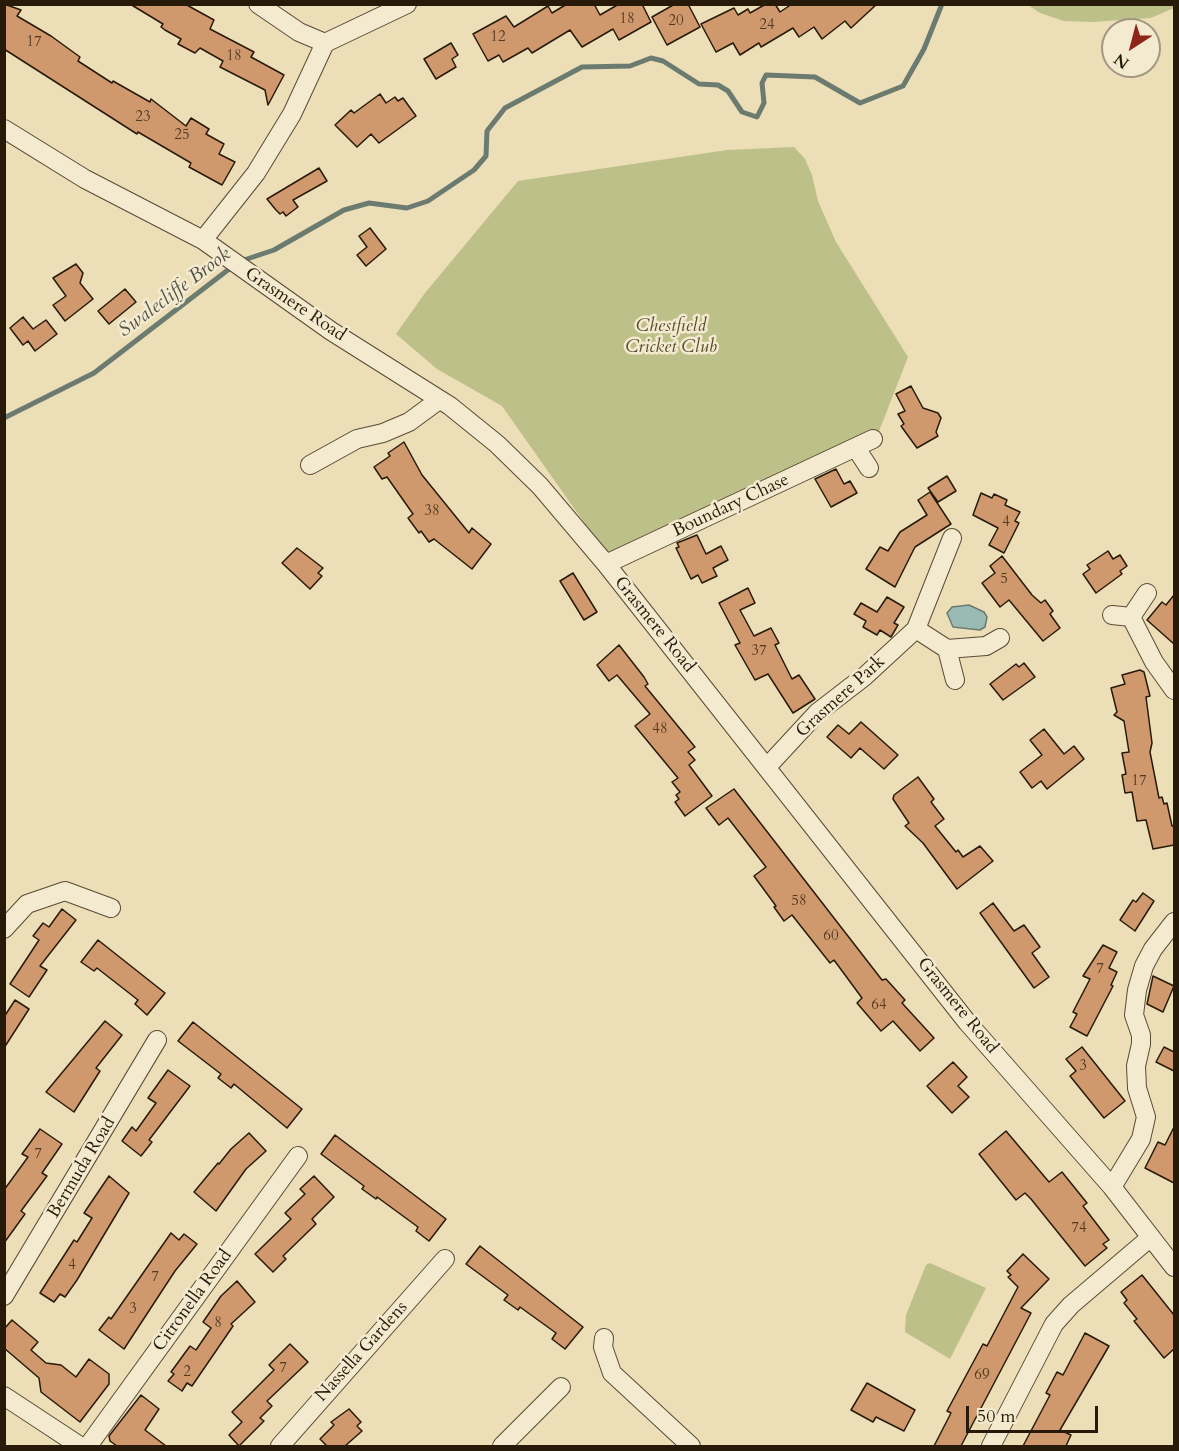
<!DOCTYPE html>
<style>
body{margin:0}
#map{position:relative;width:1179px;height:1451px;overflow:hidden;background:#ecdeb7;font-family:Cardo,serif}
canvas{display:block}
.frame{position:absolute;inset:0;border:6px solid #281a09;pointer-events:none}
.north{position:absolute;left:1101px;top:18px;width:60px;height:60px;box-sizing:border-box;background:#f3ead0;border:2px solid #a29780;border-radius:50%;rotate:216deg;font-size:16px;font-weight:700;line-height:24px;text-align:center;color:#281a09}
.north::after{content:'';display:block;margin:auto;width:21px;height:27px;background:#8f2418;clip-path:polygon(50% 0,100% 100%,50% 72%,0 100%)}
.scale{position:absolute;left:966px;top:1406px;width:132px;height:27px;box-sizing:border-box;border:3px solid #281a09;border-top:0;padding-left:8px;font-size:18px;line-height:21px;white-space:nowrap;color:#281a09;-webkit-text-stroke:4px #f3ead0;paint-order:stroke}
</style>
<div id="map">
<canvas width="1179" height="1451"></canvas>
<div class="frame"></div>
<div class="north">N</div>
<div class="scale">50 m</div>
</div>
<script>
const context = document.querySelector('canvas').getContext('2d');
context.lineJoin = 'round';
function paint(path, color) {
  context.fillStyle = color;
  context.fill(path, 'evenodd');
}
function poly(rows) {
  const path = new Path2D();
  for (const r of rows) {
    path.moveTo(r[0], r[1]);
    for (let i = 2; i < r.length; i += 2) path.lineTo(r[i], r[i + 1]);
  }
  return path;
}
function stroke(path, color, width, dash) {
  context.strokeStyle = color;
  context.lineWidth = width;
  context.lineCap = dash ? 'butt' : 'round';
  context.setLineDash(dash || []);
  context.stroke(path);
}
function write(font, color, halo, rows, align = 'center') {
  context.font = font + ' Cardo,serif';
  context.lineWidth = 5;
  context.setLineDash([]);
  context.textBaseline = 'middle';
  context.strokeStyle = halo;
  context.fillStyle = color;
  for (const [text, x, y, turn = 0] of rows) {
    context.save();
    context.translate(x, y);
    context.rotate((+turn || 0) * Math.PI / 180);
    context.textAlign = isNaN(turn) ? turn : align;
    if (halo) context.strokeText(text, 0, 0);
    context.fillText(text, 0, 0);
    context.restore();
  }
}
const green = poly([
 [1174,4,1174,8,1151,18,1092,22,1064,21,1040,13,1028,5],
 [794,147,805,159,812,175,818,201,836,242,908,357,876,439,609,558,502,406,437,369,396,334,425,293,518,181,727,150],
 [930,1263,986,1288,950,1359,905,1332,906,1315,926,1265]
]);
const water = poly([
 [969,605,984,612,987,617,985,627,980,630,953,627,947,613,952,607,969,605]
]);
const stream = poly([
 [241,261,274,250,344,210,369,203,407,208,428,201,474,170,486,156,487,131,505,108,582,67,630,66,651,58,663,61,699,84,718,85,728,91,742,112,757,117,764,103,762,83,766,75,815,77,860,103,903,86,924,49,942,4],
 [4,418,94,373,233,266]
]);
const building = poly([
 [4,4,21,10,17,16,51,36,80,57,78,61,112,83,113,81,150,102,151,99,186,126,191,118,209,129,206,134,224,144,219,154,235,162,222,185,189,167,191,163,138,132,137,134,4,49,4,4],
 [130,4,185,4,214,20,210,29,254,52,251,57,284,75,268,105,265,90,220,67,223,61,200,48,195,53,178,44,181,39,165,30,161,27,163,24,130,4],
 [567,4,594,4,600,15,619,4,642,4,651,22,619,40,613,29,582,47,570,30,532,53,528,48,503,62,499,55,488,61,473,34,506,16,514,27,548,6,552,13,567,4],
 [675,4,688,4,700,27,667,45,652,17,675,4],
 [766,4,775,4,780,12,792,4,877,4,851,28,845,21,822,39,814,27,799,37,793,28,761,47,759,43,740,55,733,43,716,52,701,24,734,8,738,15,748,9,750,13,766,4],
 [451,43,458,55,452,59,456,67,436,79,424,59,451,43],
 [380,94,386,103,395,97,398,101,403,98,416,116,379,143,371,134,357,147,335,125,351,110,354,113,380,94],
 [319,168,327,181,293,200,298,207,286,216,283,212,280,214,276,210,267,199,319,168],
 [370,228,386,249,366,266,357,255,367,247,359,236,370,228],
 [76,264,83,273,80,283,93,299,65,321,53,305,66,296,53,278,76,264],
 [125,289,136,302,109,324,98,311,125,289],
 [23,317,33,329,46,320,57,334,35,351,28,341,23,345,10,328,23,317],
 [911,386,923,408,938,413,941,418,936,432,938,436,917,448,901,426,904,424,898,414,905,411,896,394,911,386],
 [404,442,422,475,469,533,472,528,491,544,472,569,434,539,429,542,421,531,419,533,408,518,413,514,387,477,382,479,374,467,390,456,388,453,404,442],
 [836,469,844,484,850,481,857,493,831,507,815,479,836,469],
 [947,476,956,491,938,502,928,488,947,476],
 [930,492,951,524,915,547,895,587,866,569,880,547,888,551,900,532,927,515,918,500,930,492],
 [981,493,992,498,994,494,1007,500,1005,505,1020,512,1015,521,1019,523,1004,553,989,545,998,528,973,515,981,493],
 [697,535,706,554,721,546,728,560,713,568,717,576,702,583,698,575,691,579,676,548,679,547,677,543,697,535],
 [297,548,323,568,318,573,322,576,310,589,282,563,297,548],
 [1108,551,1113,559,1120,555,1127,566,1120,571,1122,574,1096,593,1083,574,1090,569,1087,565,1108,551],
 [1002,556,1032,595,1041,603,1045,600,1053,611,1050,614,1060,628,1043,641,1009,600,1000,607,982,583,995,573,990,566,1002,556],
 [573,573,597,612,584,620,560,581,573,573],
 [748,588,755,603,740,610,754,636,771,628,779,643,775,645,792,679,799,675,815,699,793,713,768,674,755,680,735,645,740,643,719,603,748,588],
 [1174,595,1174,644,1147,620,1162,602,1166,605,1174,595],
 [887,597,904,607,894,623,898,625,891,637,880,630,877,635,863,627,866,621,854,614,861,603,877,612,887,597],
 [619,645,644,677,648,684,645,686,695,747,688,752,695,760,689,765,712,796,685,816,675,802,679,799,676,795,680,792,672,782,678,778,635,726,650,714,617,675,609,681,597,665,619,645],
 [1024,663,1035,677,1003,700,990,684,1016,664,1019,667,1024,663],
 [1140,670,1144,672,1150,696,1146,697,1152,743,1150,752,1159,798,1162,797,1164,804,1167,803,1172,826,1174,826,1174,845,1153,849,1146,820,1137,821,1132,792,1125,793,1122,775,1126,774,1122,753,1129,752,1124,721,1114,715,1117,712,1111,688,1125,684,1122,675,1140,670],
 [861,722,898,755,884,769,860,748,851,758,827,737,838,725,849,734,861,722],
 [1044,729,1064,754,1074,746,1084,759,1047,789,1041,781,1032,788,1020,772,1042,755,1030,740,1044,729],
 [918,777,934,799,931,802,944,819,935,826,956,852,958,850,963,857,980,846,993,861,957,889,923,843,905,826,909,823,893,799,894,795,918,777],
 [734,789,882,980,886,979,905,1000,902,1003,934,1038,920,1051,893,1021,881,1031,857,1003,862,998,834,960,830,963,792,915,784,921,774,907,776,906,754,876,766,867,728,818,719,825,706,808,734,789],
 [1143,893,1154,901,1135,931,1120,920,1133,900,1136,902,1143,893],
 [993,903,1014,931,1024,925,1040,947,1032,953,1049,977,1034,988,980,913,993,903],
 [62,909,76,920,40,966,47,970,29,997,10,984,39,940,33,936,43,923,49,927,62,909],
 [98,940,165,993,147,1015,135,1004,138,1000,97,968,94,971,81,962,98,940],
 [1103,945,1117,952,1109,968,1117,972,1111,985,1113,986,1087,1036,1070,1027,1077,1014,1073,1012,1090,979,1083,976,1103,945],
 [1153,976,1174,986,1163,1012,1147,1004,1153,976],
 [15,1000,29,1009,4,1048,4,1017,15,1000],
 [105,1021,122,1035,96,1068,100,1071,74,1112,46,1092,105,1021],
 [193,1022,302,1109,287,1128,234,1084,231,1088,218,1078,221,1074,178,1041,193,1022],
 [1082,1047,1125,1101,1104,1118,1070,1076,1076,1071,1066,1059,1082,1047],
 [1164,1047,1174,1052,1174,1071,1156,1062,1164,1047],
 [953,1062,967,1077,958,1086,969,1097,952,1113,927,1086,953,1062],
 [168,1070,190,1086,149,1140,152,1142,141,1156,122,1141,132,1127,136,1131,156,1103,148,1098,168,1070],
 [1174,1127,1174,1183,1145,1168,1158,1142,1165,1145,1174,1127],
 [40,1129,62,1144,42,1173,47,1176,21,1211,25,1214,4,1243,4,1190,28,1157,22,1154,40,1129],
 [1006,1131,1049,1182,1062,1172,1087,1203,1083,1206,1109,1240,1103,1244,1107,1248,1085,1266,1031,1199,1025,1193,1016,1200,979,1154,1006,1131],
 [249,1133,266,1151,246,1169,216,1211,194,1192,218,1163,219,1164,231,1149,249,1133],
 [335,1135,446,1219,429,1241,416,1231,418,1227,377,1197,376,1199,362,1189,364,1186,321,1154,335,1135],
 [109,1176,129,1193,77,1280,65,1297,60,1294,54,1302,40,1293,74,1240,77,1242,92,1218,84,1213,109,1176],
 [314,1176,334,1197,312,1219,316,1224,283,1256,286,1259,273,1272,255,1254,291,1219,285,1213,305,1194,300,1189,314,1176],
 [171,1233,179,1240,184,1234,197,1244,175,1271,124,1349,99,1330,109,1317,111,1319,171,1233],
 [480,1246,583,1327,565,1349,552,1339,556,1333,520,1307,518,1310,504,1300,508,1295,466,1264,480,1246],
 [1023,1254,1049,1279,1021,1308,1031,1313,961,1446,934,1446,951,1413,947,1411,983,1344,987,1346,1018,1287,1008,1277,1011,1275,1007,1271,1023,1254],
 [1142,1275,1174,1315,1174,1349,1164,1358,1134,1321,1137,1319,1124,1303,1127,1300,1121,1292,1142,1275],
 [237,1281,255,1302,231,1324,233,1326,192,1386,187,1383,182,1391,168,1381,174,1374,171,1372,190,1346,196,1350,211,1328,203,1322,221,1296,237,1281],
 [12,1320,38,1342,31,1350,46,1363,61,1365,76,1377,89,1359,109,1374,109,1384,80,1422,41,1392,39,1378,4,1348,4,1329,12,1320],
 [1085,1333,1109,1346,1060,1430,1071,1435,1066,1446,1023,1446,1050,1395,1046,1393,1057,1372,1063,1375,1085,1333],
 [290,1344,308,1362,267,1401,272,1406,260,1418,264,1421,239,1446,229,1435,242,1422,232,1412,274,1370,269,1365,290,1344],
 [867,1383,915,1410,904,1431,876,1417,873,1422,851,1410,867,1383],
 [141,1395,159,1409,145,1430,166,1446,117,1446,110,1441,109,1436,141,1395],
 [349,1409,361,1422,357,1426,362,1431,345,1446,327,1446,320,1439,334,1425,331,1422,349,1409]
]);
const street = poly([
 [258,4,299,32,325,43],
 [4,129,85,179,203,240,331,331,450,406,497,444,540,486,606,564,967,1022,1112,1187,1174,1267],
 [203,240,256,173,292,114,325,43,407,4],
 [856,448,869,468],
 [310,465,357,439,383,433,409,422,439,400],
 [606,564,873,439],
 [1112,615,1131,617,1147,593],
 [1131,617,1154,662,1174,690],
 [916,629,947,649,986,646,1000,638],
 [947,649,955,680],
 [767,767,817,713,865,676,916,629,952,538],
 [4,929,27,904,65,891,111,908],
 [1112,1187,1141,1139,1146,1117,1137,1088,1136,1066,1141,1044,1141,1035,1134,1015,1137,990,1144,966,1153,949,1174,922],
 [4,1296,157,1040],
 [604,1338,603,1347,612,1373,691,1446],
 [4,1396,80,1446],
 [88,1446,298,1156],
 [280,1446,445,1259],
 [502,1446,561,1387],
 [991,1446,1054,1324,1071,1305,1151,1237]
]);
const numberNames = [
 ["18",627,20],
 ["20",676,22],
 ["24",767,26],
 ["12",498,38],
 ["17",34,43],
 ["18",234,57],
 ["23",143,118],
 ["25",182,136],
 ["38",432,512],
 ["4",1006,523],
 ["5",1004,580],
 ["37",759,652],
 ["48",660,730],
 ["17",1139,782],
 ["58",799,902],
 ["60",831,937],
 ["7",1100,970],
 ["64",879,1006],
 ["3",1083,1067],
 ["7",38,1155],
 ["74",1079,1229],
 ["4",72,1266],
 ["7",155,1278],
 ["3",133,1310],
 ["8",218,1324],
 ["7",283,1369],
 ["2",187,1373],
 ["69",982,1376]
];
const streetNames = [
 ["Grasmere Road",295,305,34],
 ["Boundary Chase",731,506,-25],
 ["Grasmere Road",654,625,51],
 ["Grasmere Park",841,697,-42],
 ["Grasmere Road",957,1006,51],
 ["Bermuda Road",82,1168,-59],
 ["Citronella Road",193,1301,-54],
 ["Nassella Gardens",362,1352,-48]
];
const parkNames = [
 ["Chestfield",671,327],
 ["Cricket Club",671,348]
];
const waterNames = [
 ["Swalecliffe Brook",175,293,-37]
];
paint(green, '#bec08a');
paint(water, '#99bbb4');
stroke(water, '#6c7b70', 1.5);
stroke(stream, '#6c7b70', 5);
paint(building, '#d0986d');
stroke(building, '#281a09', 1.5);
stroke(street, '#594b34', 20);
stroke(street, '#f3ead0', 18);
write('15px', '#523a22', null, numberNames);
write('18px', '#281a09', '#f3ead0', streetNames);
write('italic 18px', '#554c30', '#f3ead0', parkNames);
write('italic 20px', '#505245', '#f3ead0', waterNames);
</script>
